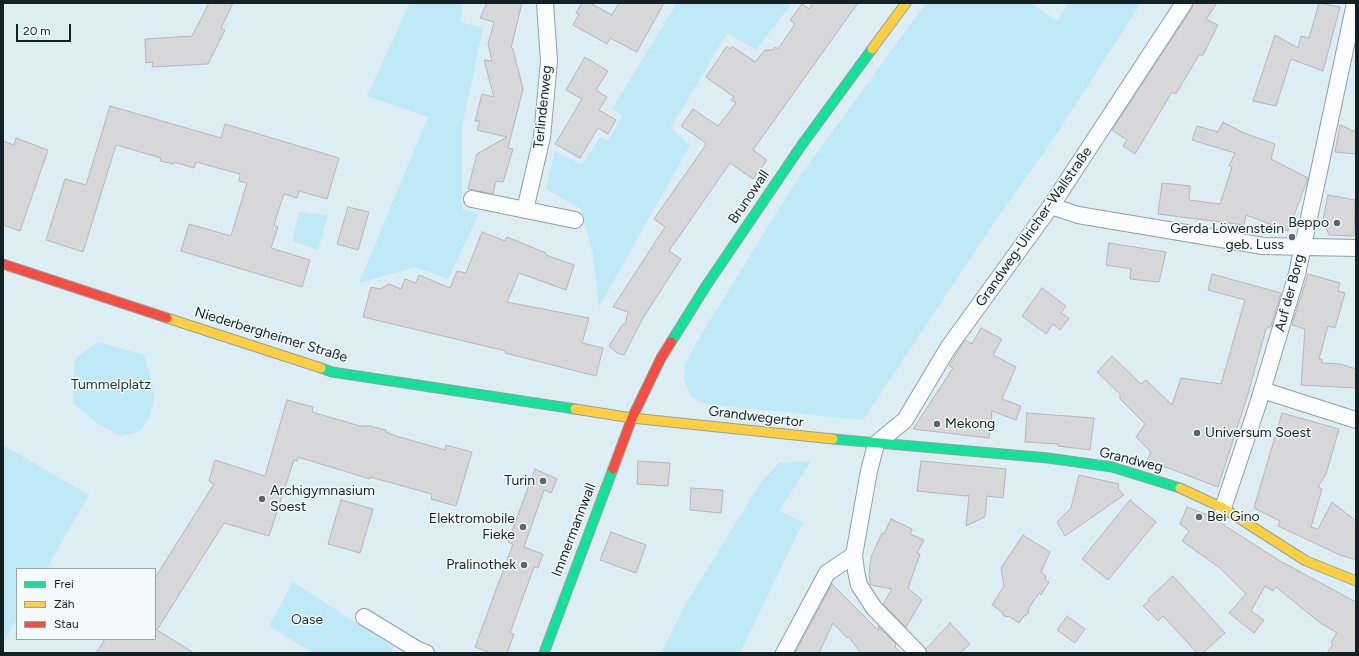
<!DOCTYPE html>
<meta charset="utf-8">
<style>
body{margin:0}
#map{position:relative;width:1359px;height:656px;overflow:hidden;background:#dcedf3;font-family:Figtree,sans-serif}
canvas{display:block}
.frame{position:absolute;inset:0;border:4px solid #122125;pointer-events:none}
.legend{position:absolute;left:16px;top:568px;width:140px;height:72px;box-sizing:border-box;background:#f3fbfd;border:1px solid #99a4a7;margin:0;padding:5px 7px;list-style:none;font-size:12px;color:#122125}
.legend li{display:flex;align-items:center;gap:8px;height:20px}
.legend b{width:20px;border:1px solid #99a4a7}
.scale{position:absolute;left:16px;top:24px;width:55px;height:18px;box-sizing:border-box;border:2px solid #122125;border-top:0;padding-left:5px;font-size:12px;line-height:14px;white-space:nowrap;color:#122125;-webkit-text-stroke:3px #f3fbfd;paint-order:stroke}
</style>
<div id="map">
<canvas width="1359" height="656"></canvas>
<div class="frame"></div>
<ul class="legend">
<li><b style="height:5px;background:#16e098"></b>Frei</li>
<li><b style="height:5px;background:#ffcf43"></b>Zäh</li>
<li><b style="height:5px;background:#f24e42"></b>Stau</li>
</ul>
<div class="scale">20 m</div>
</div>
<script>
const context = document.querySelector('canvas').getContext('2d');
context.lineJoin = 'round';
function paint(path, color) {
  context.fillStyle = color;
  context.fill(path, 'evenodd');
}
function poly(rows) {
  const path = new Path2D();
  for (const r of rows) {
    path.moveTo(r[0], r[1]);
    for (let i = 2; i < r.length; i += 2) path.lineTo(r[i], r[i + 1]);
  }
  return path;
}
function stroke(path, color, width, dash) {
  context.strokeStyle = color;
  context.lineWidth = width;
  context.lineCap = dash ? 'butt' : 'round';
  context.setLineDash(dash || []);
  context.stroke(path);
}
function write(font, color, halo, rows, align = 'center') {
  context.font = font + ' Figtree,sans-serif';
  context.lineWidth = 3;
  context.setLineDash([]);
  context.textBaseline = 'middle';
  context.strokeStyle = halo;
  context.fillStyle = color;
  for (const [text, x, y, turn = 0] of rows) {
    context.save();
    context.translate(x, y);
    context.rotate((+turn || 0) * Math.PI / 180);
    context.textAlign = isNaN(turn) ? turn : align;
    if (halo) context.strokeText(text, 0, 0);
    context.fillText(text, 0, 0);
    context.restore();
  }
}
const green = poly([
 [410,3,462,3,461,22,483,28,462,127,462,209,479,214,448,279,415,267,359,283,428,117,367,96],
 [677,3,792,3,756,50,727,33,671,128,690,145,599,307,593,254,581,209,546,189,555,151,582,165,600,137,608,141,622,116,612,109],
 [926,3,1032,3,1057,21,1068,3,1141,3,1054,138,996,220,863,420,704,404,690,396,684,379,685,365,696,343,795,183],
 [299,212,328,215,318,250,292,241],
 [98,342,144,355,151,378,154,399,150,416,140,431,121,436,98,424,73,403,73,379,76,358],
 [3,445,89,495,46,569,17,569,17,619,3,643],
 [811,461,779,511,803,522,740,653,661,653,685,605,760,484,779,463],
 [293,582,394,647,391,653,313,653,269,626]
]);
const building = poly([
 [209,3,233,3,221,28,225,30,208,64,152,67,153,62,146,63,145,39,192,36,209,3],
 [487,3,522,3,511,48,513,49,523,89,508,148,513,149,503,182,496,181,493,194,468,189,477,154,507,137,477,130,480,121,475,121,482,94,494,97,484,60,492,61,488,44,494,22,480,18,487,3],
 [582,3,590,3,612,15,619,3,664,3,637,52,610,38,607,44,573,25,579,14,576,13,582,3],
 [813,3,858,3,753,150,767,160,753,179,730,163,669,251,681,259,643,318,624,355,617,353,609,346,623,324,625,325,628,312,613,307,665,227,654,219,705,146,706,143,681,126,693,109,718,126,736,103,731,100,734,97,706,77,727,46,730,49,732,46,755,62,765,50,773,50,775,47,778,49,795,24,790,20,802,4,809,9,813,3],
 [1193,3,1217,3,1206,19,1218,25,1203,55,1199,55,1176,94,1172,92,1135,154,1123,146,1127,140,1112,130,1192,8,1193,3],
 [1319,3,1340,7,1323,71,1291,59,1276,106,1253,101,1275,35,1298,48,1301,36,1309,38,1319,3],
 [585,57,608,71,596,90,607,97,599,110,616,120,608,134,598,128,580,158,555,144,582,99,566,90,585,57],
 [110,106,221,138,225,124,339,158,327,199,299,191,297,198,284,194,279,209,274,225,278,227,271,248,310,260,302,287,181,251,189,224,231,236,247,183,239,181,240,174,196,162,194,168,174,162,174,164,160,161,161,158,116,145,83,252,46,240,65,179,86,185,110,106],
 [1223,122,1244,133,1275,144,1271,159,1308,178,1288,231,1246,215,1244,225,1158,214,1162,183,1190,186,1189,200,1220,204,1232,167,1229,166,1235,153,1192,140,1197,126,1218,132,1223,122],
 [1340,125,1356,132,1356,154,1335,152,1340,125],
 [16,138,48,150,20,231,3,225,3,141,14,145,16,138],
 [1328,195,1355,200,1354,236,1329,235,1323,220,1328,195],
 [348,207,369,212,358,250,337,244,348,207],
 [482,232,505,241,507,237,546,253,546,255,574,265,566,290,519,273,507,302,589,318,582,343,603,348,596,376,505,353,506,351,363,317,371,287,380,289,389,284,401,289,405,279,416,283,419,275,450,288,457,271,466,273,482,232],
 [1109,243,1166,252,1159,282,1130,279,1131,269,1106,265,1109,243],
 [1212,274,1281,293,1271,326,1266,329,1248,394,1218,487,1147,460,1151,452,1136,437,1145,424,1120,399,1120,394,1097,372,1112,356,1141,384,1146,380,1172,405,1181,378,1221,384,1245,300,1208,290,1212,274],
 [1308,274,1340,283,1338,291,1345,293,1335,328,1328,326,1319,359,1322,359,1322,363,1340,364,1356,369,1356,388,1301,385,1305,329,1292,325,1308,274],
 [1042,288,1066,306,1061,313,1069,318,1060,330,1053,324,1046,334,1022,316,1042,288],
 [981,328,1002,339,993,355,1016,367,1002,399,1021,406,1016,420,992,411,989,438,913,429,953,368,949,366,961,346,965,340,972,344,981,328],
 [287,400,313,407,312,412,360,426,370,426,386,430,386,432,396,436,445,450,446,445,472,452,456,506,431,499,432,494,370,477,370,479,298,457,297,461,294,460,269,536,224,523,157,630,194,653,96,653,105,639,155,639,155,578,214,484,209,481,215,460,265,476,287,400],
 [1027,413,1094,418,1090,450,1058,446,1058,444,1025,442,1027,413],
 [1282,413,1339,429,1326,474,1318,487,1322,489,1311,527,1318,529,1332,502,1356,521,1356,560,1340,555,1278,526,1280,521,1254,508,1282,413],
 [638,461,670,463,668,486,637,484,638,461],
 [921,461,1006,469,1003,498,987,496,985,517,966,526,969,495,966,496,917,491,921,461],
 [535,469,557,479,551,493,544,490,524,547,543,554,538,568,534,567,510,633,514,634,507,653,490,653,475,647,513,544,508,542,535,469],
 [1079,475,1119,484,1118,489,1124,495,1065,536,1057,522,1071,508,1079,475],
 [691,488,723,490,721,513,690,510,691,488],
 [341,500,373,509,360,553,328,544,341,500],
 [1130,500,1156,522,1108,580,1082,559,1130,500],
 [1187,507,1210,516,1280,561,1356,602,1356,653,1327,653,1333,644,1331,642,1337,633,1319,622,1276,587,1273,591,1265,586,1251,611,1264,620,1254,633,1229,613,1246,594,1220,568,1182,541,1189,531,1180,524,1187,507],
 [891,519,912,529,910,534,924,540,917,553,920,554,908,588,922,600,906,627,883,604,892,589,871,585,869,576,871,557,882,533,884,534,891,519],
 [611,532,646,545,636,573,600,560,611,532],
 [1023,535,1050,552,1041,572,1046,576,1045,579,1049,582,1041,595,1039,593,1029,608,1028,614,1023,617,1019,623,1010,617,1004,616,1002,612,992,605,1004,586,1001,568,1023,535],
 [1173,576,1225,633,1203,653,1197,653,1163,616,1158,621,1143,606,1149,601,1148,599,1173,576],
 [832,584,879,631,878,626,896,644,895,647,901,653,861,653,848,636,847,638,833,623,819,653,795,653,832,584],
 [1067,616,1085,629,1075,643,1057,630,1067,616],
 [950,623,970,644,960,653,927,653,926,649,950,623]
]);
const street = poly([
 [472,199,575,220],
 [1051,206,1078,215,1263,246,1356,248],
 [525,210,542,137,549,61,545,3],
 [1262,390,1356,420],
 [1223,508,1258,404,1297,274,1355,3],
 [364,617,418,650,426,653],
 [784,653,827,573,854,555],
 [918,653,874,608,859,585,856,571,854,555,869,471,876,444,905,420,948,348,1051,206,1184,3]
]);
const fast = poly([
 [671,342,706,286,801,146,872,49],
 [321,368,332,372,575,409],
 [833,439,1048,458,1112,467,1180,488],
 [544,653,613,469]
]);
const slow = poly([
 [872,49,906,3],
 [167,318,321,368],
 [575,409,632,418,833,439],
 [1180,488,1223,508,1306,561,1356,581]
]);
const jam = poly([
 [3,264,167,318],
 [613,469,632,418,661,358,671,342]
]);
const markers = [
 [1337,223,4,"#59686d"],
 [1292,237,4,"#59686d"],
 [937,424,4,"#59686d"],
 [1197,433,4,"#59686d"],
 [543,481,4,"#59686d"],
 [262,499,4,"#59686d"],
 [1199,517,4,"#59686d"],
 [523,527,4,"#59686d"],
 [524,565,4,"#59686d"]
];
const streetNames = [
 ["Terlindenweg",543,107,-84],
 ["Brunowall",749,197,-56],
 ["Grandweg-Ulricher-Wallstraße",1034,227,-55],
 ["Auf der Borg",1290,293,-75],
 ["Niederbergheimer Straße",271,335,17],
 ["Grandwegertor",756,417,7],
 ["Grandweg",1131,460,14],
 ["Immermannwall",574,530,-69]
];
const poiNames = [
 ["Beppo",1329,223],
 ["Gerda Löwenstein",1284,229],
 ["geb. Luss",1284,245],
 ["Mekong",945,424,"left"],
 ["Universum Soest",1205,433,"left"],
 ["Turin",535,481],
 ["Archigymnasium",270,491,"left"],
 ["Soest",270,507,"left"],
 ["Bei Gino",1207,517,"left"],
 ["Elektromobile",515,519],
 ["Fieke",515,535],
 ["Pralinothek",516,565]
];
const parkNames = [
 ["Tummelplatz",111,385],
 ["Oase",307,620]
];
paint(green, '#bfe9f7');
paint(building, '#d7d7da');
stroke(building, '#b6b6b9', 1);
stroke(street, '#91a0a4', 18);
stroke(fast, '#91a0a4', 11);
stroke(slow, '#91a0a4', 11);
stroke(jam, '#91a0a4', 11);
stroke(street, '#fafcfd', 16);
stroke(fast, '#16e098', 9);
stroke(slow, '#ffcf43', 9);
stroke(jam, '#f24e42', 9);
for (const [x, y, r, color] of markers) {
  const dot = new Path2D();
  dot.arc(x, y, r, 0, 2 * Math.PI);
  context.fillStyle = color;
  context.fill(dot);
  stroke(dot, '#f3fbfd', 1.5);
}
write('14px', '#122125', '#f3fbfd', streetNames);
write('14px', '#122125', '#f3fbfd', poiNames, 'right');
write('14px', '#1d3138', '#f3fbfd', parkNames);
</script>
